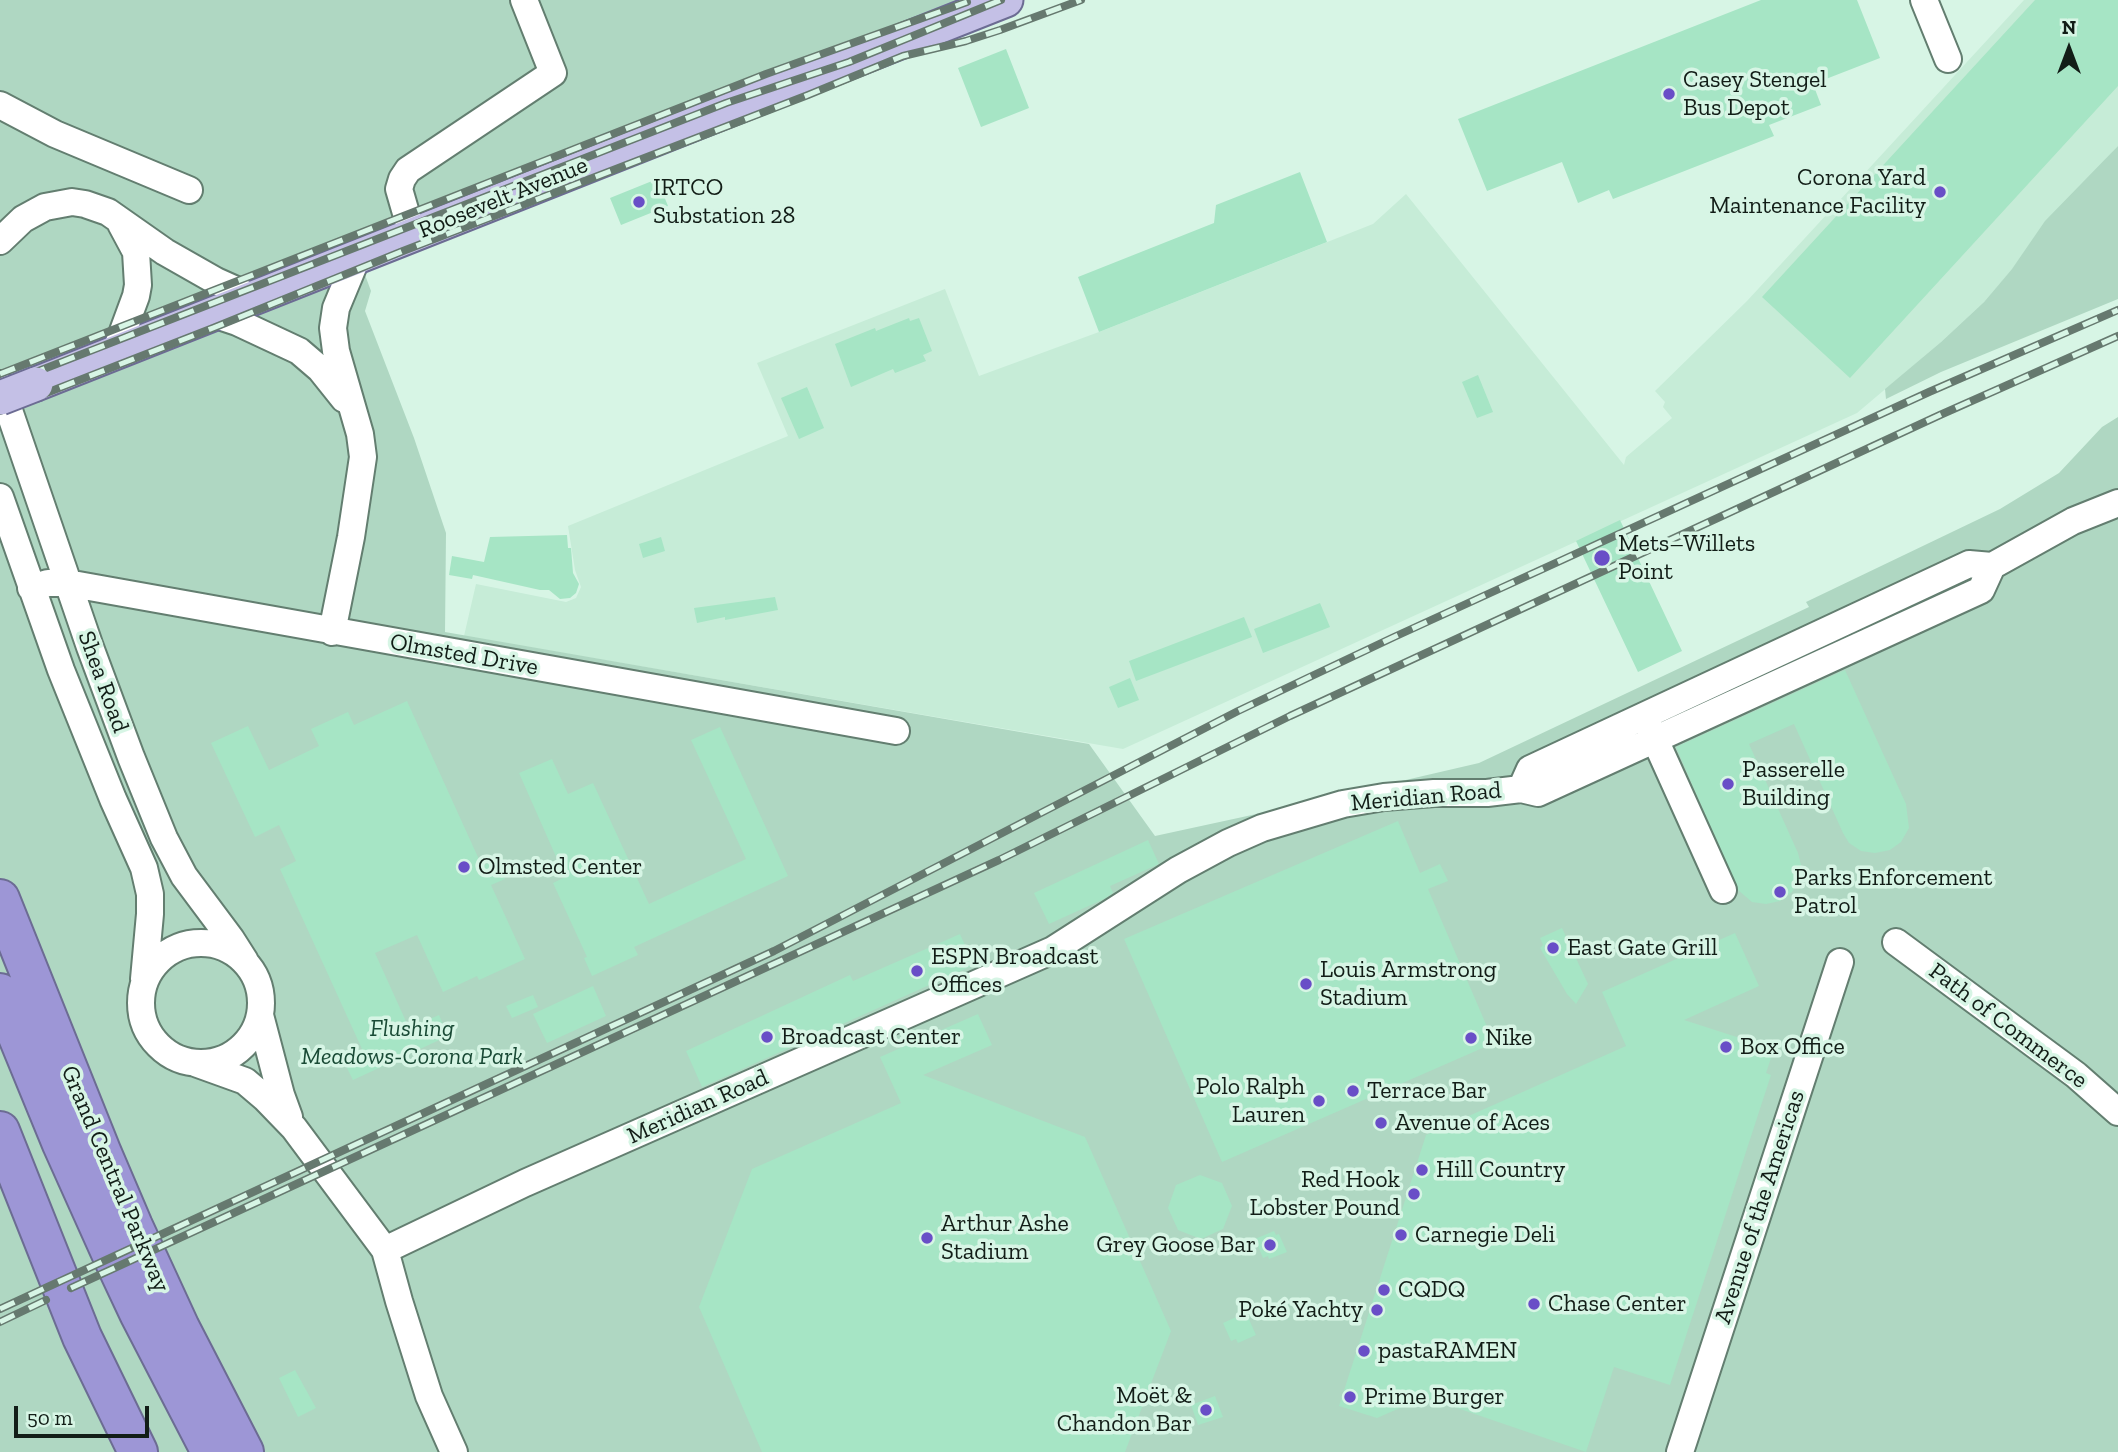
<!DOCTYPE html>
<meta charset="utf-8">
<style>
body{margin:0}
#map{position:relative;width:2118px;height:1452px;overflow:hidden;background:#d7f5e5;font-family:"Zilla Slab",serif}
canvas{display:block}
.north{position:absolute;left:2034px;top:14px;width:70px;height:70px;-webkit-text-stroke:5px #d7f5e5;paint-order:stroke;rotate:0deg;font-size:19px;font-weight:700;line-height:28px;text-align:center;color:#121d17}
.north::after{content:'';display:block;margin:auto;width:24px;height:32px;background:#121d17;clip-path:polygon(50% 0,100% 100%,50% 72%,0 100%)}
.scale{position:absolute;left:14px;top:1406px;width:135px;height:32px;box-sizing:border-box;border:4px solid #121d17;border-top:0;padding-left:9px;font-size:21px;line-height:24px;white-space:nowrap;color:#121d17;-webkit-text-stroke:5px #d7f5e5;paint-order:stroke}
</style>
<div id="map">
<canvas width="2118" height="1452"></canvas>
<div class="north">N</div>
<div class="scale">50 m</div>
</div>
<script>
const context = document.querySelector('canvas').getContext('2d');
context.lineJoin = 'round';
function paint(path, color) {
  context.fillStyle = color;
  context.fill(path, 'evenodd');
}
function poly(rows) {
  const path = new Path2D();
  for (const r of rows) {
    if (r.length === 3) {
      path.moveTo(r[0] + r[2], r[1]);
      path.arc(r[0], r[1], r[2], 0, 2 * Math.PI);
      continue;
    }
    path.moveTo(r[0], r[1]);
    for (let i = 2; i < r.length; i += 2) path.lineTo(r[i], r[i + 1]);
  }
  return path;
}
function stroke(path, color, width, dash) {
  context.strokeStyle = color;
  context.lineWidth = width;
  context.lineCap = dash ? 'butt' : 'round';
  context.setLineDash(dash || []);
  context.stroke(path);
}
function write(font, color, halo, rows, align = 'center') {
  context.font = font + ' "Zilla Slab",serif';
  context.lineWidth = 7;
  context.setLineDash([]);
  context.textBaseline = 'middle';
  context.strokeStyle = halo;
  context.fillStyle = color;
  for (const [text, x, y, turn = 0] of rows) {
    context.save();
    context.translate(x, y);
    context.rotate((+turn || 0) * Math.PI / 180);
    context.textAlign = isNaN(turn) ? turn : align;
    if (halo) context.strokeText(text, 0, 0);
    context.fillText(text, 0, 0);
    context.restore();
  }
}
const built = poly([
 [2024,0,2118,0,2118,146,1984,302,1941,342,1857,413,1123,749,464,636,476,584,566,602,576,598,581,587,575,570,568,526,788,436,757,363,945,289,979,376,1099,332,1373,224,1406,194,1624,465,1626,457,1672,418,1663,407,1665,402,1655,391,1747,301]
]);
const green = poly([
 [0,0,1006,0,358,256,371,291,365,311,414,438,446,533,445,632,1089,744,1155,836,1298,805,1479,763,1809,607,1806,602,2000,509,2059,473,2102,427,2118,417,2118,1452,0,1452],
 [2118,146,2118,299,1941,372,1886,399,1885,389,1941,342,1984,302,2012,269,2045,221]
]);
const building = poly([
 [1761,0,1857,0,1880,58,1813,84,1821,105,1769,125,1774,136,1613,199,1609,190,1578,203,1562,162,1487,191,1458,119],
 [2035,0,2118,0,2118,86,1850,378,1762,297],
 [1006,49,1029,108,981,127,958,68],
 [1300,172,1327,242,1099,332,1078,277,1214,223,1216,205],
 [657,179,668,206,621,225,610,198],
 [909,318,910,321,919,318,932,351,923,355,926,361,895,373,893,369,851,387,835,344,875,328,876,331],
 [1478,375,1493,412,1477,418,1462,382],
 [807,387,824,428,799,439,781,398],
 [1620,520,1682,651,1638,672,1576,541],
 [567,535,568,548,571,548,573,573,579,584,576,593,570,598,560,599,549,590,540,590,473,575,472,579,449,575,452,556,484,562,490,537],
 [661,537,665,551,643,558,639,544],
 [775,597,778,610,725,620,725,617,697,623,694,608],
 [1320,603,1330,627,1263,653,1254,629],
 [1244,617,1252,637,1136,681,1129,661],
 [1845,670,1906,804,1909,828,1901,842,1890,850,1875,853,1861,851,1849,843,1843,833,1794,724,1749,744,1798,853,1801,865,1799,880,1792,892,1780,901,1766,904,1752,902,1738,890,1676,747],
 [1130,678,1139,700,1118,708,1109,687],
 [407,701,482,866,497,859,505,879,491,885,525,959,479,980,477,976,443,992,417,935,375,953,409,1028,439,1015,448,1036,353,1080,342,1058,362,1049,280,869,296,861,279,825,255,837,211,743,248,726,269,770,319,746,311,729,348,712,354,725],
 [720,727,788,876,634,947,638,955,592,976,584,958,587,957,553,883,565,877,519,773,552,759,568,794,593,783,649,904,746,859,691,740],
 [1398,821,1420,873,1440,864,1448,881,1428,889,1494,1043,1222,1162,1124,939],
 [1148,840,1159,864,1110,886,1113,893,1104,899,1049,924,1034,893],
 [1562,928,1588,984,1576,1004,1567,994,1540,948,1543,945,1540,938],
 [1735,933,1759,986,1684,1020,1774,1049,1766,1073,1771,1075,1670,1385,1614,1367,1586,1452,1425,1397,1377,1418,1339,1406,1426,1135,1626,1046,1602,992],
 [960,934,974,965,702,1087,686,1051,850,975,853,981],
 [593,986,606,1016,547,1043,533,1014],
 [533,995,538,1007,512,1018,506,1006],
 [978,1014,992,1045,923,1075,1085,1137,1171,1331,1125,1452,762,1452,699,1307,752,1169,901,1103,880,1057],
 [1200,1175,1222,1183,1232,1206,1223,1229,1201,1239,1178,1230,1168,1208,1176,1185],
 [1274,1231,1276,1235,1279,1234,1287,1252,1269,1259,1268,1256,1263,1258,1255,1239],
 [1243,1314,1245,1318,1248,1317,1256,1335,1238,1343,1236,1339,1231,1341,1223,1323],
 [295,1370,316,1408,298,1417,279,1378],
 [1215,1396,1223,1417,1198,1425,1191,1405]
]);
const minor = poly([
 [1924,0,1948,59],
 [0,105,55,134,189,190],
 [412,234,399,189,402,179,408,170,553,73,524,0],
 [0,241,23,219,45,207,72,202,85,204,108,212,165,252,216,281,254,298],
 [213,314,237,322,299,351,320,369,344,399],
 [115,353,136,296,138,285,136,252,121,224],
 [0,384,90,647,131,757,164,838,184,876,231,939,245,961],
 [0,497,61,670,113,799,144,868,150,894,150,914,144,979],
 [31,588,48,583,67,583,896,731],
 [332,632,351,537,363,457,360,434,336,351,333,328,336,308,358,255],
 [1648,724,1723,890],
 [1521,789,1530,769,1969,564,1992,566,2073,521,2118,503],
 [1896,942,2076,1075,2118,1112],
 [201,1003,60],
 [260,1015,281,1095,289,1117],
 [195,1063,245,1081,265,1098,294,1128,385,1250,399,1301,429,1396,454,1452],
 [385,1250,525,1183,1053,950,1178,870,1228,843,1262,828,1343,804,1384,797,1434,793,1487,793,1521,789,1538,793,1981,590,1992,566],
 [1680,1452,1840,962]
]);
const major = poly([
 [36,384,1006,0]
]);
const highway = poly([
 [0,899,101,1151,133,1226,180,1328,244,1452],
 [0,993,62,1144,115,1262,139,1313,211,1452],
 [0,1131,82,1337,138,1452]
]);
const rail = poly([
 [0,374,766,74,967,2],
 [0,386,726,103,849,62,1001,0],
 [0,411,213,328,403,251,808,95,903,56,966,41,1000,30,1081,0],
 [71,1288,999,860,1290,716,1940,415,2118,336],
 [0,1309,774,951,1238,711,1394,637,1929,392,2118,310],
 [0,1322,46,1300]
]);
const majorBridge = poly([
 [0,398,36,384]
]);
const markers = [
 [1669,94,7,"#694ec7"],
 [1940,192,7,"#694ec7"],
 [639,202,7,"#694ec7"],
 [1602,558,9,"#694ec7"],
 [1728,784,7,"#694ec7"],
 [464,867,7,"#694ec7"],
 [1780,892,7,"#694ec7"],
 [1553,948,7,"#694ec7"],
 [917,971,7,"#694ec7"],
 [1306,984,7,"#694ec7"],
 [767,1037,7,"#694ec7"],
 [1471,1038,7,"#694ec7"],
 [1726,1047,7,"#694ec7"],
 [1353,1091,7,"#694ec7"],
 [1319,1101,7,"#694ec7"],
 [1381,1123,7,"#694ec7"],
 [1422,1170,7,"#694ec7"],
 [1414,1194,7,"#694ec7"],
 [1401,1235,7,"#694ec7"],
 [927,1238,7,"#694ec7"],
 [1270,1245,7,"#694ec7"],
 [1384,1290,7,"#694ec7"],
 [1534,1304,7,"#694ec7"],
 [1377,1310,7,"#694ec7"],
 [1364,1351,7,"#694ec7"],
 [1350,1397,7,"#694ec7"],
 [1206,1410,7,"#694ec7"]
];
const poiNames = [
 ["Casey Stengel",1683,80],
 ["Bus Depot",1683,108],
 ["Corona Yard",1926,178,"right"],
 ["Maintenance Facility",1926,206,"right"],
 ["IRTCO",653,188],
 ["Substation 28",653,216],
 ["Mets–Willets",1618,544],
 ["Point",1618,572],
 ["Passerelle",1742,770],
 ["Building",1742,798],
 ["Olmsted Center",478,867],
 ["Parks Enforcement",1794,878],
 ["Patrol",1794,906],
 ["East Gate Grill",1567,948],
 ["ESPN Broadcast",931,957],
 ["Offices",931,985],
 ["Louis Armstrong",1320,970],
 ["Stadium",1320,998],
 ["Broadcast Center",781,1037],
 ["Nike",1485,1038],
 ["Box Office",1740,1047],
 ["Polo Ralph",1305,1087,"right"],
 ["Lauren",1305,1115,"right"],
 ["Terrace Bar",1367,1091],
 ["Avenue of Aces",1395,1123],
 ["Hill Country",1436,1170],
 ["Red Hook",1400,1180,"right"],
 ["Lobster Pound",1400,1208,"right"],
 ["Arthur Ashe",941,1224],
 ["Stadium",941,1252],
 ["Carnegie Deli",1415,1235],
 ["Grey Goose Bar",1256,1245,"right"],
 ["CQDQ",1398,1290],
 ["Chase Center",1548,1304],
 ["Poké Yachty",1363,1310,"right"],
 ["pastaRAMEN",1378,1351],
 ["Moët &",1192,1396,"right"],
 ["Chandon Bar",1192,1424,"right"],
 ["Prime Burger",1364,1397]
];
const streetNames = [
 ["Roosevelt Avenue",503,198,-22],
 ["Olmsted Drive",464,655,10],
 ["Shea Road",103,682,70],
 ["Meridian Road",1426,797,-5],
 ["Path of Commerce",2008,1026,37],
 ["Meridian Road",698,1107,-24],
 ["Grand Central Parkway",115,1179,67],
 ["Avenue of the Americas",1760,1207,-72]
];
const parkNames = [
 ["Flushing",412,1029],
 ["Meadows-Corona Park",412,1057]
];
paint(built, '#c6ecd7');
paint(green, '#afd7c2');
paint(building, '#a6e5c5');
stroke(minor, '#637e70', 30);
stroke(major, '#6c6c93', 37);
stroke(highway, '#6c6c93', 42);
stroke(minor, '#fff', 26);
stroke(major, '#c4c0e6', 33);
stroke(highway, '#9d96d6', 38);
stroke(rail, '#66796f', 8);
stroke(rail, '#d7f5e5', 5, [16]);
stroke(majorBridge, '#6c6c93', 37, []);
stroke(majorBridge, '#c4c0e6', 33);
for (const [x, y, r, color] of markers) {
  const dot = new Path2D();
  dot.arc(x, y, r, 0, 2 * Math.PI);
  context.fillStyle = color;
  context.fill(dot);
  stroke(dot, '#d7f5e5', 2.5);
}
write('24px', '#121d17', '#d7f5e5', poiNames, 'left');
write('24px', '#121d17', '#d7f5e5', streetNames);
write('italic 24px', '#194a35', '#d7f5e5', parkNames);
</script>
